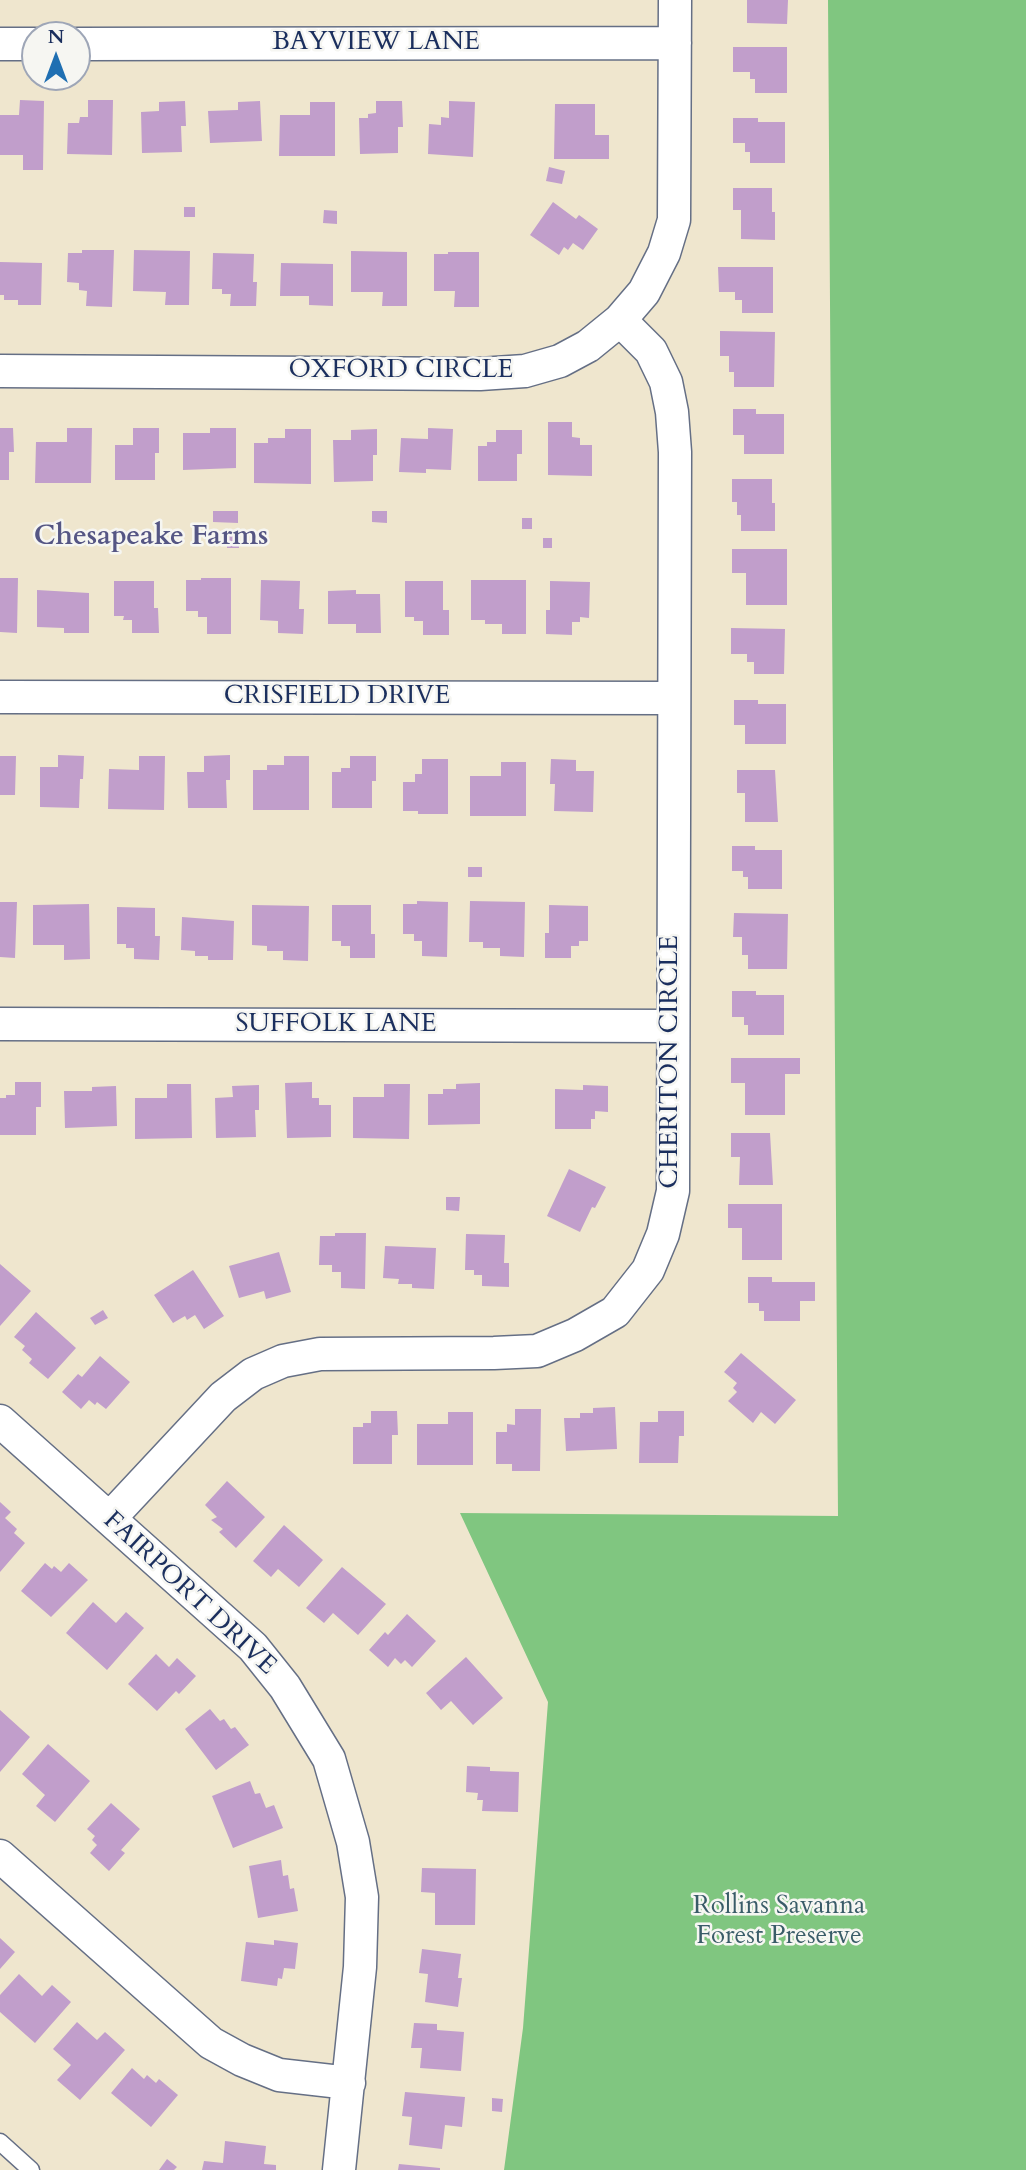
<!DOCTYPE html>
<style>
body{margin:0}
#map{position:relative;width:1026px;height:2170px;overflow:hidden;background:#efe6ce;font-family:Cardo,serif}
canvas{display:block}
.north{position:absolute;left:21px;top:21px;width:70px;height:70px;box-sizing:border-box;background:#f6f6f2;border:2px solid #9ea6b7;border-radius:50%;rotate:0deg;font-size:19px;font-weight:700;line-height:28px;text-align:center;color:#1b2f5e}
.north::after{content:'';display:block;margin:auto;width:24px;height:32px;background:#1f6fb2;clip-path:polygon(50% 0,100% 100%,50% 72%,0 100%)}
</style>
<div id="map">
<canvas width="1026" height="2170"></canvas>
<div class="north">N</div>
</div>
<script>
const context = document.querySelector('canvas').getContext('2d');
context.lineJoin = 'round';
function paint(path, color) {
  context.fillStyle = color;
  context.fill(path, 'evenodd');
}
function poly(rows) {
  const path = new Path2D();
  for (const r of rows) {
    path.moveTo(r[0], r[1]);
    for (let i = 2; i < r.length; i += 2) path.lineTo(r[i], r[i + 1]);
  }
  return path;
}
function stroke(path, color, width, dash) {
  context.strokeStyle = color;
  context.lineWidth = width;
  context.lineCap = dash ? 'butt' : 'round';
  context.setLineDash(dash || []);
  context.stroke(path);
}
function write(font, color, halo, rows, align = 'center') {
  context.font = font + ' Cardo,serif';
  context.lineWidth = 5;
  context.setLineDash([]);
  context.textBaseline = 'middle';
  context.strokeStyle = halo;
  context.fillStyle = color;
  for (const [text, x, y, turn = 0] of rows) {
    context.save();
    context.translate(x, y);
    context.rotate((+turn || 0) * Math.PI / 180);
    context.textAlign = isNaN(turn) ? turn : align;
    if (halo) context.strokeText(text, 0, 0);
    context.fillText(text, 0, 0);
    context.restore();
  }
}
const green = poly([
 [828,0,1026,0,1026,2170,504,2170,523,2028,548,1702,460,1513,838,1516]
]);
const building = poly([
 [747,0,788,0,787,24,747,23],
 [733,47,787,47,787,93,755,93,755,79,750,79,750,72,733,72],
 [20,100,44,101,43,170,23,170,23,155,0,155,0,115,19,115],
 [88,100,113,100,112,155,67,154,68,123,79,123,80,117,88,117],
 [185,101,186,126,181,126,182,152,142,153,141,112,159,111,159,102],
 [260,101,262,141,210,143,208,111,238,110,238,102],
 [376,101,402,101,403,127,398,127,398,153,360,154,359,118,368,118,368,114,376,113],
 [449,101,475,102,473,157,428,154,429,124,441,125,441,117,449,118],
 [310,102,335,102,335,156,279,156,280,115,310,115],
 [555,104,595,104,595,135,609,135,609,159,554,159],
 [733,118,758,118,758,122,785,122,785,163,750,163,750,152,745,152,745,143,733,143],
 [549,167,565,171,562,184,546,181],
 [733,188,772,188,772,212,775,212,775,240,741,239,741,210,733,210],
 [553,202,576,219,579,215,598,229,583,250,573,243,568,250,564,247,559,255,530,235],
 [184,207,195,207,195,217,184,217],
 [324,210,337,211,337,224,323,223],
 [82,250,114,250,112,307,86,306,87,291,79,290,79,283,67,282,68,253,82,253],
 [134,250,190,251,189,305,165,305,166,292,133,291],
 [351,251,407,252,407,306,382,306,383,292,351,292],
 [448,252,479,252,479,307,454,307,455,291,434,291,434,254,448,254],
 [213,253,254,254,253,282,257,282,256,306,230,306,231,294,222,294,222,289,212,289],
 [0,262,42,263,41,305,18,305,18,300,4,300,4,295,0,295],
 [281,263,333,264,333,306,309,305,309,296,280,296],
 [718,267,773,267,773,313,742,313,742,300,735,300,735,292,719,292],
 [720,331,775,332,774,387,734,387,734,372,729,372,729,356,720,356],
 [733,409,756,409,756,414,784,414,784,454,744,454,744,435,733,435],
 [548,422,572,422,572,437,580,438,580,445,592,445,592,476,548,475],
 [0,428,13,428,14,452,9,452,9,480,0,480],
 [67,428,92,428,91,483,35,483,36,442,67,442],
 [133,428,159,428,159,453,155,453,155,480,115,480,115,445,133,445],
 [210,428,236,428,236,468,183,470,183,433,210,433],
 [428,428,453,429,451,470,426,469,426,473,399,472,401,438,428,439],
 [285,429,311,429,311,484,254,483,254,443,268,443,268,438,285,438],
 [377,429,377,455,373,455,373,481,334,482,333,440,351,440,351,430],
 [496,430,522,430,522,454,517,454,517,481,478,481,478,446,487,446,487,442,496,442],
 [732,479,772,479,772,503,775,503,775,531,741,531,741,515,737,515,737,502,732,502],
 [213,511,238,511,238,523,213,522],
 [372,511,387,511,387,523,372,522],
 [522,518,532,518,532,529,522,529],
 [250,533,263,533,263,546,250,546],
 [227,535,239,536,239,548,227,548],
 [543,538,552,538,552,548,543,548],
 [732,549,787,549,787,605,746,605,746,573,732,573],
 [0,578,18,578,17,633,0,632],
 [201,578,231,578,231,634,207,634,207,617,198,617,198,611,186,611,186,580,201,580],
 [261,580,300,581,299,609,304,609,303,634,278,633,278,621,260,620],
 [471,580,526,580,526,634,502,634,502,624,485,624,485,620,471,620],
 [114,581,154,581,154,608,158,608,159,633,132,633,132,620,123,620,124,616,114,616],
 [405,581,443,581,443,610,449,610,449,635,423,635,423,621,414,621,414,617,405,617],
 [550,581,590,582,589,618,580,617,580,622,572,622,572,635,546,634,546,610,550,610],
 [37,590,89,593,89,633,64,633,64,628,37,627],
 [356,590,356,594,380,594,381,633,356,633,356,624,328,624,328,591],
 [731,628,785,629,784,674,754,674,754,662,747,662,747,654,731,654],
 [734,700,758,700,758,704,786,704,786,744,745,744,745,725,734,725],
 [58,755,84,756,83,779,80,779,79,808,40,807,40,767,58,767],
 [230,755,230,780,226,780,227,808,188,808,187,772,204,772,204,756],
 [0,756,16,756,15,795,0,795],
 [139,756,165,756,164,810,108,809,109,769,139,770],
 [284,756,309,756,309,810,253,810,253,770,267,770,267,765,284,765],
 [350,756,376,756,376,781,372,781,372,808,332,808,332,772,341,772,341,768,350,768],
 [422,759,448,759,448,814,418,814,418,811,403,811,403,782,415,782,415,774,422,774],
 [551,759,576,760,576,771,594,771,593,812,554,811,555,784,550,784],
 [501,762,526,762,526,816,470,816,470,776,501,776],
 [737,770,775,770,778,822,745,822,745,793,737,793],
 [732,846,755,846,755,850,782,850,782,889,748,889,748,877,743,877,743,871,732,871],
 [468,867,482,867,482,877,468,877],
 [417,901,448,902,447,957,422,956,422,941,414,941,414,934,403,934,403,904,417,904],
 [470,901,525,902,524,957,500,956,500,948,483,948,483,942,469,942],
 [0,902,17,902,15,958,0,957],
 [89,904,90,959,64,960,64,945,33,945,33,905],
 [252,905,309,906,308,961,283,960,283,951,267,951,267,946,252,945],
 [332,905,371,905,371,934,375,934,375,958,350,958,350,946,341,946,341,941,332,941],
 [549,905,588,906,588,941,579,941,579,946,571,946,571,958,545,958,545,933,549,933],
 [117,907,155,908,155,936,160,936,159,960,134,959,134,948,126,948,126,944,117,944],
 [734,913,788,914,787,969,748,969,748,955,742,955,742,937,733,937],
 [182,917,234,921,233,960,208,960,208,956,195,956,195,951,181,950],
 [732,991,756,991,756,995,784,995,784,1035,748,1035,748,1025,744,1025,744,1017,732,1017],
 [731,1058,800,1058,800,1074,785,1074,785,1115,745,1115,745,1083,731,1083],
 [15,1082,41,1082,41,1107,36,1107,36,1135,0,1135,0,1098,6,1098,6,1095,15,1095],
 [312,1082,312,1098,319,1098,319,1105,331,1105,331,1137,287,1138,285,1083],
 [480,1083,480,1124,428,1125,428,1094,443,1094,443,1089,456,1089,456,1084],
 [167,1084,191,1084,192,1138,135,1139,135,1098,167,1098],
 [384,1084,410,1084,409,1139,353,1138,353,1097,384,1097],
 [259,1085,259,1110,255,1110,256,1137,216,1138,215,1098,233,1097,232,1086],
 [583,1085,608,1086,608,1112,595,1111,595,1119,591,1119,591,1129,555,1129,555,1089,583,1090],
 [116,1086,117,1126,65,1128,64,1091,92,1091,92,1087],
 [731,1133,770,1133,773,1185,739,1185,740,1157,731,1157],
 [569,1169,606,1187,595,1208,592,1207,580,1232,547,1216],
 [446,1197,460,1197,459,1211,446,1210],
 [728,1204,782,1204,782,1260,742,1260,742,1228,728,1228],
 [335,1233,366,1233,365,1289,341,1288,341,1272,332,1272,332,1265,319,1265,320,1236,335,1236],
 [466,1234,505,1235,504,1263,509,1263,509,1287,482,1286,482,1275,474,1275,474,1270,465,1270],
 [385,1246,436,1248,434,1289,412,1288,412,1284,398,1284,399,1279,383,1278],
 [279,1252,291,1292,266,1299,264,1291,239,1298,229,1266],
 [0,1264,31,1291,0,1326],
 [193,1270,224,1316,204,1329,195,1315,187,1320,185,1316,173,1323,154,1295],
 [748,1277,772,1277,772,1282,815,1282,815,1301,800,1301,800,1321,764,1321,764,1311,759,1311,759,1303,748,1303],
 [103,1310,108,1318,95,1325,90,1318],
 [36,1312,76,1348,48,1379,29,1363,32,1359,22,1350,25,1346,14,1337],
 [741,1353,796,1400,775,1424,761,1412,753,1423,728,1401,737,1392,733,1388,737,1383,724,1372],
 [100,1356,130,1382,106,1409,97,1402,95,1405,89,1400,81,1409,62,1392,78,1374,82,1377],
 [615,1407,617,1449,566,1451,564,1418,580,1418,580,1413,593,1413,593,1408],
 [515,1409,541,1409,540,1471,512,1471,512,1464,496,1464,496,1432,507,1432,507,1424,515,1425],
 [371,1411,397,1411,398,1435,392,1435,392,1464,353,1464,353,1427,363,1427,363,1423,371,1423],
 [658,1411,684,1411,684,1436,679,1436,678,1463,639,1463,640,1422,658,1422],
 [448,1412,473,1412,473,1465,417,1465,417,1424,448,1424],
 [227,1481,265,1517,236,1548,219,1532,223,1529,211,1520,217,1517,205,1505],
 [0,1502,11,1512,5,1518,17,1529,14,1533,25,1543,0,1572],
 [284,1525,323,1560,299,1587,278,1569,271,1577,253,1561],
 [45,1563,52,1569,54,1566,61,1572,69,1563,88,1580,51,1617,21,1591],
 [342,1567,386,1604,358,1635,333,1613,324,1623,306,1608],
 [93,1602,116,1623,126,1612,144,1628,107,1670,66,1633],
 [407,1614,436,1641,412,1667,405,1660,401,1664,395,1658,388,1667,369,1650,385,1632,388,1635],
 [156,1654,169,1667,177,1658,196,1676,179,1694,176,1691,157,1711,128,1684],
 [466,1657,503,1698,473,1725,451,1701,441,1710,426,1693],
 [210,1709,220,1721,224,1719,231,1729,235,1727,249,1745,216,1770,185,1729],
 [0,1710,30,1737,0,1772],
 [48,1744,90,1781,55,1822,36,1806,45,1795,22,1774],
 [467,1766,490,1767,490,1771,519,1772,518,1812,482,1811,483,1800,477,1800,478,1793,466,1792],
 [250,1781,255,1794,260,1793,266,1808,274,1805,283,1828,233,1848,212,1796],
 [111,1803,140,1829,121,1850,125,1853,109,1871,90,1853,97,1845,92,1840,95,1836,87,1829],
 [281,1860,283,1876,288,1875,290,1889,294,1888,298,1911,258,1918,249,1866],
 [422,1868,476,1869,475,1925,435,1925,435,1893,421,1892],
 [0,1938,15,1952,0,1969],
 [274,1940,298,1943,295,1969,284,1968,282,1979,278,1978,277,1986,241,1981,246,1942,274,1945],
 [422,1949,461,1954,458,1978,462,1978,458,2007,425,2002,428,1974,419,1973],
 [19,1974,42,1996,52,1985,71,2002,35,2043,0,2012,0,1995],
 [77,2022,97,2040,105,2032,125,2050,80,2100,57,2080,71,2065,53,2049],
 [414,2023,437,2024,437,2030,464,2032,461,2071,420,2068,422,2048,411,2048],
 [132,2068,144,2079,147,2075,156,2083,159,2079,178,2095,151,2127,111,2093],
 [405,2092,465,2097,462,2127,445,2125,442,2149,409,2145,412,2117,402,2116],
 [492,2098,503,2099,502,2112,492,2111],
 [225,2141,266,2146,264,2164,276,2165,276,2170,202,2170,204,2161,223,2163],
 [167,2159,177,2167,174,2170,159,2170],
 [399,2164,440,2168,440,2170,398,2170]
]);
const service = poly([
 [0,2142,31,2170]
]);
const minor = poly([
 [0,44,35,44],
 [77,44,675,43],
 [0,371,480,374,525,371,560,361,588,346,620,320,644,292,664,253,674,220,675,0],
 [0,697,674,698],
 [0,1024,672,1026],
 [0,1421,253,1647,285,1687,329,1759,353,1842,362,1897,360,1967,339,2170],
 [110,1518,223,1397,253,1374,283,1361,320,1354,494,1353,537,1351,575,1335,615,1312,648,1270,663,1234,673,1191,675,452,672,412,666,382,651,351,620,320],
 [0,1856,211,2043,242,2060,279,2075,349,2083]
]);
const streetNames = [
 ["BAYVIEW LANE",376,43],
 ["OXFORD CIRCLE",401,371],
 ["CRISFIELD DRIVE",337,697],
 ["SUFFOLK LANE",336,1025],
 ["CHERITON CIRCLE",671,1062,-90],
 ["FAIRPORT DRIVE",189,1594,43]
];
const parkNames = [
 ["Rollins Savanna",779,1907],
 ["Forest Preserve",779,1937]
];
const neighbourhoodNames = [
 ["Chesapeake Farms",151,538]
];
paint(green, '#80c680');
paint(building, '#c19ecb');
stroke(service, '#656f85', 19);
stroke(minor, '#656f85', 35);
stroke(service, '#fff', 16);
stroke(minor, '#fff', 32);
write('26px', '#1b2f5e', '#f6f6f2', streetNames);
write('26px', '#395c68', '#f6f6f2', parkNames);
write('bold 28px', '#555684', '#f6f6f2', neighbourhoodNames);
</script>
